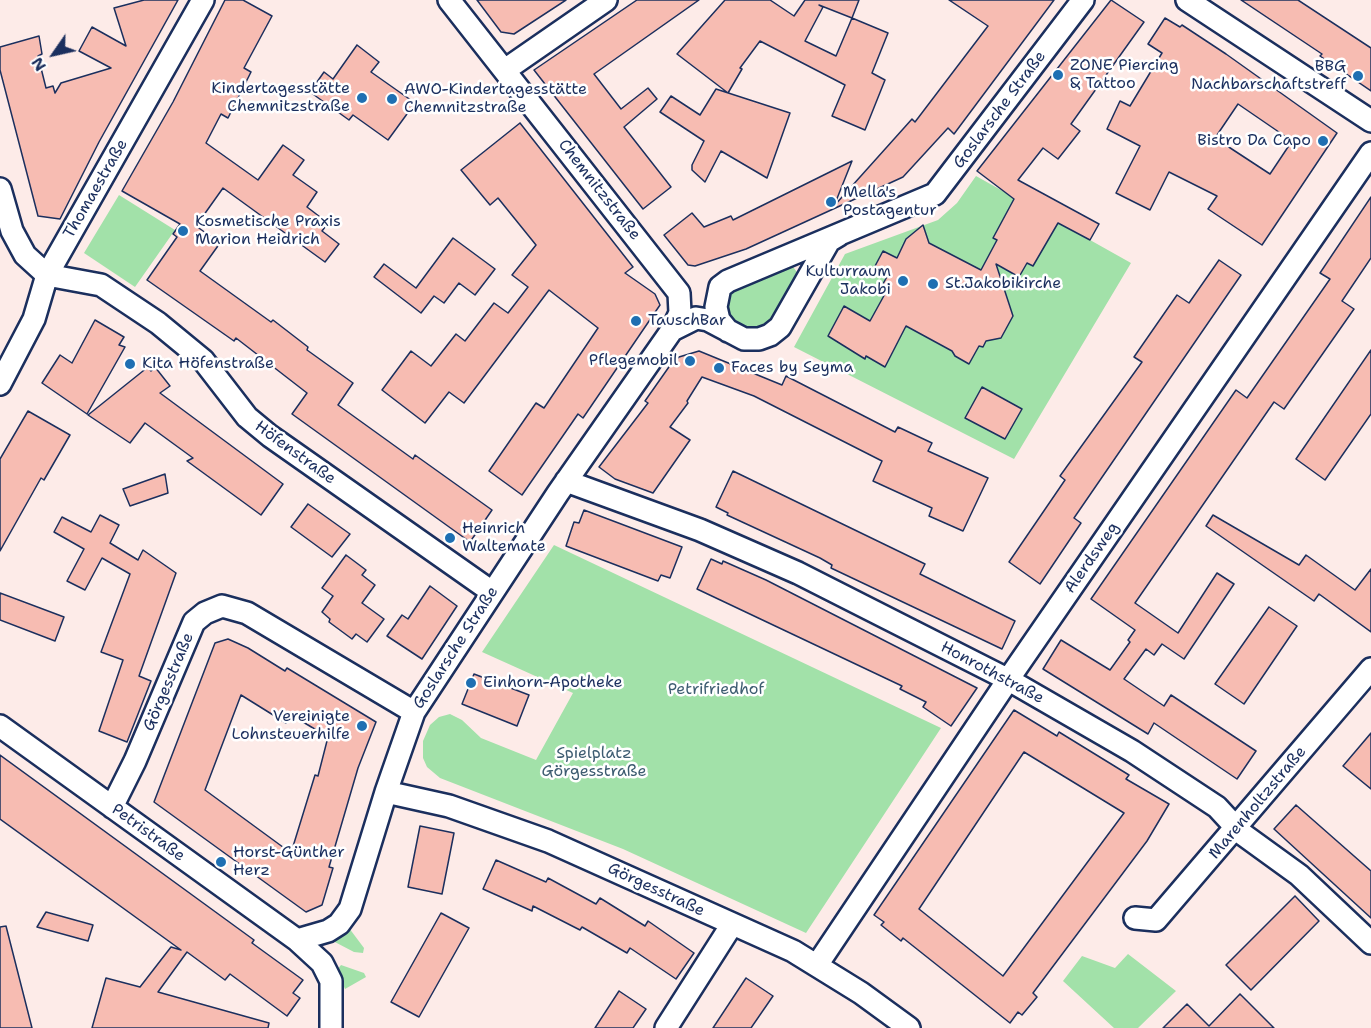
<!DOCTYPE html>
<meta charset="utf-8">
<style>
body{margin:0}
#map{position:relative;width:1371px;height:1028px;overflow:hidden;background:#fdebe8;font-family:"Shantell Sans",sans-serif}
canvas{display:block}
.north{position:absolute;left:24px;top:24px;width:60px;height:60px;-webkit-text-stroke:4px #fff;paint-order:stroke;rotate:236deg;font-size:16px;font-weight:700;line-height:24px;text-align:center;color:#1b2f5e}
.north::after{content:'';display:block;margin:auto;width:21px;height:27px;background:#1b2f5e;clip-path:polygon(50% 0,100% 100%,50% 72%,0 100%)}
</style>
<div id="map">
<canvas width="1371" height="1028"></canvas>
<div class="north">N</div>
</div>
<script>
const context = document.querySelector('canvas').getContext('2d');
context.lineJoin = 'round';
function paint(path, color) {
  context.fillStyle = color;
  context.fill(path, 'evenodd');
}
function poly(rows) {
  const path = new Path2D();
  for (const r of rows) {
    path.moveTo(r[0], r[1]);
    for (let i = 2; i < r.length; i += 2) path.lineTo(r[i], r[i + 1]);
  }
  return path;
}
function stroke(path, color, width, dash) {
  context.strokeStyle = color;
  context.lineWidth = width;
  context.lineCap = dash ? 'butt' : 'round';
  context.setLineDash(dash || []);
  context.stroke(path);
}
function write(font, color, halo, rows, align = 'center') {
  context.font = font + ' "Shantell Sans",sans-serif';
  context.lineWidth = 5;
  context.setLineDash([]);
  context.textBaseline = 'middle';
  context.strokeStyle = halo;
  context.fillStyle = color;
  for (const [text, x, y, turn = 0] of rows) {
    context.save();
    context.translate(x, y);
    context.rotate((+turn || 0) * Math.PI / 180);
    context.textAlign = isNaN(turn) ? turn : align;
    if (halo) context.strokeText(text, 0, 0);
    context.fillText(text, 0, 0);
    context.restore();
  }
}
const green = poly([
 [976,176,1131,263,1014,459,794,347,845,254,938,220,957,203],
 [119,195,175,230,135,287,84,253],
 [791,264,799,275,775,321,758,331,751,331,732,322,727,314,725,294,731,287],
 [554,545,941,728,806,933,623,849,440,778,427,767,423,758,423,741,430,725,439,717,450,714,462,720,481,738,536,760,573,693,482,652],
 [349,928,364,948,363,953,354,952,331,940,336,934],
 [1128,954,1176,991,1138,1028,1114,1028,1063,981,1082,956,1115,968],
 [341,965,364,973,366,977,345,989,337,970]
]);
const building = poly([
 [144,0,178,0,99,142,60,219,38,216,0,70,0,47,39,36,42,54,38,56,46,88,53,86,55,93,61,83,111,68,79,51,92,27,126,46,114,8,144,0],
 [225,0,243,0,272,16,244,68,251,72,228,118,221,114,206,143,258,180,283,145,304,160,293,175,317,192,307,207,328,223,322,231,339,244,325,262,223,188,196,226,220,243,200,271,271,322,273,320,308,347,307,350,353,383,338,405,413,459,415,455,492,510,470,542,292,414,307,393,236,338,234,341,147,280,177,237,173,234,180,224,122,191,173,102,225,0],
 [477,0,566,0,514,34,501,32,477,0],
 [637,0,699,0,594,74,621,109,648,88,657,99,624,127,671,187,643,209,534,70,637,0],
 [725,0,770,0,794,16,805,0,859,0,852,18,888,33,872,73,885,80,865,130,832,116,845,85,760,41,740,68,742,69,728,93,677,54,725,0],
 [819,5,852,18,836,56,805,41,823,7,819,5],
 [949,0,1054,0,954,134,948,128,903,177,746,249,695,266,688,265,664,235,692,213,704,227,731,216,733,220,852,161,834,206,912,119,915,122,988,26,949,0],
 [1111,0,1144,22,1071,124,1080,131,1058,159,1043,148,1018,180,1099,224,1090,240,1058,223,1033,266,1027,263,1019,277,996,264,1013,316,1001,338,986,341,983,347,979,346,969,364,955,356,952,351,906,326,885,367,866,356,865,359,828,336,844,306,870,321,886,292,880,289,888,275,874,268,883,251,897,258,906,239,923,225,929,243,981,270,997,240,993,238,1014,199,977,171,1111,0],
 [1241,0,1298,0,1371,48,1371,91,1320,56,1322,54,1241,0],
 [1165,18,1180,27,1182,25,1226,54,1337,133,1262,245,1208,209,1217,196,1169,172,1150,210,1116,193,1140,146,1107,129,1120,101,1130,106,1162,53,1148,44,1165,18],
 [1238,104,1292,141,1270,174,1215,138,1238,104],
 [357,45,379,62,371,72,415,103,388,140,353,115,349,120,310,92,324,72,333,79,357,45],
 [716,89,790,113,767,178,721,151,705,182,692,170,692,165,704,141,660,112,671,96,700,115,716,89],
 [520,123,633,267,625,273,655,294,660,305,583,418,578,414,522,495,489,471,536,403,544,408,598,328,549,290,464,403,449,392,425,423,382,390,411,351,431,366,456,334,465,341,494,303,508,313,528,287,512,275,536,245,498,198,490,205,461,170,520,123],
 [1371,197,1371,258,1342,301,1354,309,1284,409,1274,402,1135,603,1178,633,1217,573,1234,584,1184,659,1162,644,1154,655,1146,649,1124,679,1164,706,1171,695,1256,751,1237,779,1154,723,1148,734,1043,669,1061,640,1110,670,1130,642,1128,640,1135,630,1091,599,1236,390,1247,398,1330,279,1320,273,1371,197],
 [453,238,495,269,475,295,459,283,444,303,434,296,421,313,374,277,384,264,416,288,453,238],
 [1219,260,1241,275,1074,518,1081,523,1040,584,1009,562,1065,480,1060,476,1142,362,1134,357,1177,295,1189,303,1219,260],
 [95,320,124,337,119,345,125,347,87,414,42,383,60,355,72,363,95,320],
 [1371,350,1371,414,1325,480,1296,459,1371,350],
 [699,351,782,385,786,376,895,432,898,427,932,443,928,451,988,478,963,531,929,516,932,508,873,481,882,461,754,396,702,377,687,401,688,403,670,427,690,440,653,493,615,479,599,467,648,403,645,401,671,364,679,357,699,351],
 [148,367,151,371,155,367,170,386,160,393,283,484,261,515,187,461,193,458,145,423,130,443,88,415,148,367],
 [982,387,1022,409,1005,439,965,418,982,387],
 [28,411,70,435,44,480,41,478,0,551,0,459,28,411],
 [733,471,925,564,920,574,1015,621,1002,649,831,568,832,565,820,558,727,515,728,513,716,507,733,471],
 [165,474,168,493,130,506,123,489,165,474],
 [308,504,350,534,332,557,291,527,308,504],
 [584,510,682,547,670,578,661,575,658,581,566,546,574,522,579,523,584,510],
 [100,515,119,525,110,543,138,560,143,550,176,573,139,676,151,681,127,742,99,731,123,660,101,652,130,574,102,558,85,590,67,581,84,549,54,532,62,517,91,532,100,515],
 [1213,515,1299,565,1306,555,1355,590,1371,569,1371,632,1319,594,1314,601,1206,526,1213,515],
 [346,555,366,570,362,575,375,585,362,603,384,619,367,642,356,634,352,639,329,622,330,619,322,612,333,596,322,588,346,555],
 [711,559,722,564,723,561,766,580,977,688,951,726,923,707,926,702,900,689,902,686,697,589,711,559],
 [430,586,457,606,422,659,387,636,402,615,408,619,430,586],
 [0,593,64,617,55,641,0,620,0,593],
 [1269,607,1297,626,1244,704,1215,684,1269,607],
 [228,639,248,648,285,671,287,668,376,722,358,768,329,867,333,868,322,905,306,912,154,802,215,643,228,639],
 [241,695,286,723,288,713,328,737,318,776,315,775,291,853,205,790,241,695],
 [474,674,529,695,517,726,462,704,474,674],
 [1014,710,1057,736,1059,732,1129,775,1126,779,1169,804,1147,841,1033,993,1037,997,1022,1015,1018,1012,1010,1023,903,938,901,941,881,925,884,922,874,915,1014,710],
 [1024,752,1124,813,1003,976,919,909,1024,752],
 [1371,733,1371,789,1343,766,1371,733],
 [0,755,254,940,252,943,303,980,293,993,300,998,287,1016,230,974,225,980,187,952,158,992,269,1023,268,1028,92,1028,106,978,140,987,171,947,181,950,0,819,0,755],
 [1296,805,1371,871,1371,918,1274,829,1296,805],
 [420,826,454,833,442,894,408,887,420,826],
 [496,860,546,882,548,878,596,904,600,898,645,926,648,921,694,953,676,979,630,948,627,953,582,927,580,930,533,906,532,911,483,889,496,860],
 [1295,896,1319,921,1251,990,1226,965,1295,896],
 [46,912,93,925,88,941,37,927,46,912],
 [441,913,469,928,419,1017,391,1002,441,913],
 [6,926,32,1028,0,1028,0,927,6,926],
 [746,978,773,996,751,1028,713,1028,746,978],
 [619,991,646,1009,633,1028,595,1028,619,991],
 [1240,994,1274,1028,1163,1028,1187,1004,1209,1026,1240,994]
]);
const street = poly([
 [449,0,679,293,680,313,672,330],
 [1187,0,1371,121],
 [505,70,606,0],
 [0,189,12,231,25,255,47,275],
 [47,275,101,285,158,323,203,360,247,417,270,436,492,592],
 [728,331,719,320,716,307,720,287,728,281,935,194,1083,0],
 [0,384,34,319,47,275,203,0],
 [566,481,700,530,798,573,1009,680,1132,751,1217,807,1241,833,1299,875,1371,943],
 [0,726,297,940,322,963,331,981,331,1028],
 [386,792,449,806,548,841,793,951,861,993,909,1028],
 [112,807,135,761,194,622,205,613,222,606,247,613,414,712],
 [1135,918,1156,920,1371,669],
 [297,940,328,931,339,924,350,909,386,792,414,712,558,493,672,330,696,318,708,320,744,339,759,339,770,335,780,327,829,241,839,235],
 [817,965,1014,671,1371,153],
 [666,1028,731,926]
]);
const markers = [
 [1058,75,6,"#1f6fb2"],
 [1358,76,6,"#1f6fb2"],
 [362,98,6,"#1f6fb2"],
 [392,99,6,"#1f6fb2"],
 [1323,141,6,"#1f6fb2"],
 [831,202,6,"#1f6fb2"],
 [183,231,6,"#1f6fb2"],
 [903,281,6,"#1f6fb2"],
 [933,284,6,"#1f6fb2"],
 [636,321,6,"#1f6fb2"],
 [690,361,6,"#1f6fb2"],
 [130,364,6,"#1f6fb2"],
 [719,368,6,"#1f6fb2"],
 [450,538,6,"#1f6fb2"],
 [471,683,6,"#1f6fb2"],
 [362,726,6,"#1f6fb2"],
 [221,862,6,"#1f6fb2"]
];
const poiNames = [
 ["ZONE Piercing",1070,66],
 ["& Tattoo",1070,84],
 ["BBG",1346,67,"right"],
 ["Nachbarschaftstreff",1346,85,"right"],
 ["Kindertagesstätte",350,89,"right"],
 ["Chemnitzstraße",350,107,"right"],
 ["AWO-Kindertagesstätte",404,90],
 ["Chemnitzstraße",404,108],
 ["Bistro Da Capo",1311,141,"right"],
 ["Mella's",843,193],
 ["Postagentur",843,211],
 ["Kosmetische Praxis",195,222],
 ["Marion Heidrich",195,240],
 ["Kulturraum",891,272,"right"],
 ["Jakobi",891,290,"right"],
 ["St.Jakobikirche",945,284],
 ["TauschBar",648,321],
 ["Pflegemobil",678,361,"right"],
 ["Kita Höfenstraße",142,364],
 ["Faces by Seyma",731,368],
 ["Heinrich",462,529],
 ["Waltemate",462,547],
 ["Einhorn-Apotheke",483,683],
 ["Vereinigte",350,717,"right"],
 ["Lohnsteuerhilfe",350,735,"right"],
 ["Horst-Günther",233,853],
 ["Herz",233,871]
];
const streetNames = [
 ["Goslarsche Straße",1000,110,-53],
 ["Thomaestraße",96,189,-60],
 ["Chemnitzstraße",599,190,52],
 ["Höfenstraße",295,453,36],
 ["Alerdsweg",1092,558,-55],
 ["Goslarsche Straße",456,648,-57],
 ["Honrothstraße",992,673,28],
 ["Görgesstraße",169,682,-67],
 ["Marenholtzstraße",1258,803,-50],
 ["Petristraße",148,833,36],
 ["Görgesstraße",656,890,25]
];
const parkNames = [
 ["Petrifriedhof",716,690],
 ["Spielplatz",594,754],
 ["Görgesstraße",594,772]
];
paint(green, '#a2e1a9');
paint(building, '#f7bcb2');
stroke(building, '#1b2f5e', 1.5);
stroke(street, '#1b2f5e', 26);
stroke(street, '#fff', 21);
for (const [x, y, r, color] of markers) {
  const dot = new Path2D();
  dot.arc(x, y, r, 0, 2 * Math.PI);
  context.fillStyle = color;
  context.fill(dot);
  stroke(dot, '#fff', 2);
}
write('16px', '#1b2f5e', '#fff', poiNames, 'left');
write('16px', '#1b2f5e', '#fff', streetNames);
write('16px', '#3d5c71', '#fff', parkNames);
</script>
